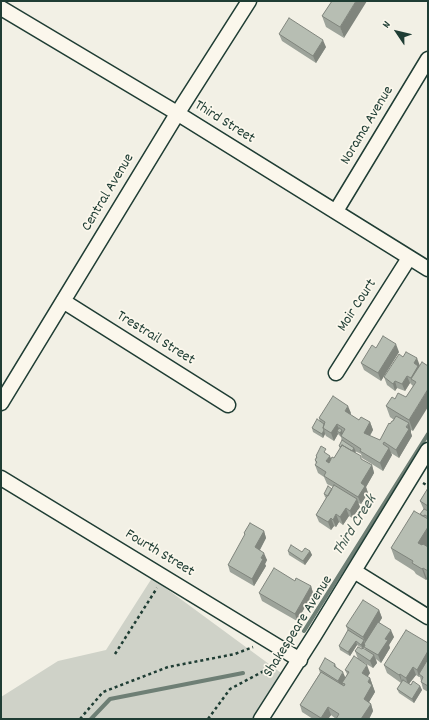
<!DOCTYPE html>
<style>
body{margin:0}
#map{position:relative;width:429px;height:720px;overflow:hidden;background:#f2f0e5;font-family:Dekko,sans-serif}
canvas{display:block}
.frame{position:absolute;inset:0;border:2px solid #1f3d34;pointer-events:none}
.north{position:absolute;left:377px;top:12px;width:40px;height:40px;-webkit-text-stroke:3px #fbf7ec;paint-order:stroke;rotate:305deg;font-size:11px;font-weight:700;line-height:16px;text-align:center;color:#1f3d34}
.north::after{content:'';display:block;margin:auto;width:14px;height:18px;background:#1f3d34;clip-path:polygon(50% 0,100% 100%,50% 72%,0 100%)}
</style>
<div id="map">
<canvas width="429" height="720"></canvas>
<div class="frame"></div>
<div class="north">N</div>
</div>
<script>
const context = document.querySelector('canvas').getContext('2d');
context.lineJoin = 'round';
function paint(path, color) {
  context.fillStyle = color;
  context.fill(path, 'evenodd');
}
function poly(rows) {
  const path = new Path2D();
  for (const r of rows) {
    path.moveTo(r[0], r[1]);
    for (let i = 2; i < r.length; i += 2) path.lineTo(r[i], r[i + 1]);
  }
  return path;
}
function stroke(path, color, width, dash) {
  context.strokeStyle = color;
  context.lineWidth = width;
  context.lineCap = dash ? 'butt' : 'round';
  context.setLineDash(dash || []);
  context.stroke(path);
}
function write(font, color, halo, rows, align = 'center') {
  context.font = font + ' Dekko,sans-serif';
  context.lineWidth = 3.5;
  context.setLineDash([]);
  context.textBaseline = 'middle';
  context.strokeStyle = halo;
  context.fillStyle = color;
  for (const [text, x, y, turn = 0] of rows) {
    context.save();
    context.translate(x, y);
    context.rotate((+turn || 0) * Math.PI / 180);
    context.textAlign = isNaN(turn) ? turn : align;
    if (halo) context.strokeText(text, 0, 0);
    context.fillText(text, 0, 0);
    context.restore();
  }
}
const green = poly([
 [152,578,288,678,261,719,1,719,1,697,58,661,106,650]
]);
const stream = poly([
 [304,631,428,434],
 [91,719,110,699,243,673]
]);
const path = poly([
 [423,483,428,486],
 [115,654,157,588],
 [80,719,103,692,168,667,235,654,253,647],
 [208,719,230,689,279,663]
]);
const minor = poly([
 [1,8,172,110,428,269],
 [336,211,428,59],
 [63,301,228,405],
 [336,373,409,258],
 [1,403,177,114,249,1],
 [1,478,300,660],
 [354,571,428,617],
 [261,719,314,636,428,450]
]);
const wall = poly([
 [332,1,344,38,326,27,322,16],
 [279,34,326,47,316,63,282,41],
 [376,348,399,352,381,381,364,370,361,363],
 [403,357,417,358,413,431,411,430,411,433,412,436,399,458,391,453,392,455,383,471,362,458,361,454,355,451,355,453,362,460,372,465,374,473,366,487,368,493,361,504,358,503,360,507,352,518,349,516,343,525,339,522,336,527,334,526,331,530,319,522,316,515,326,498,325,497,324,494,332,489,333,487,327,484,324,477,318,473,315,465,316,464,315,460,316,457,316,456,327,454,331,459,334,458,340,449,339,446,342,441,341,437,338,434,334,441,326,436,325,434,323,438,313,432,312,428,320,422,319,418,351,413,350,415,359,420,370,422,373,430,370,436,380,440,390,424,394,420,390,417,386,406,395,399,406,397,413,386,410,383,405,391,397,388,395,391,387,385,384,377],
 [428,488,428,544,427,546,428,547,428,579,427,579,426,580,416,574,414,571,395,559,391,548,424,510,420,501],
 [264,531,266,538,260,550,267,560,265,564,266,566,254,586,230,572,228,565,245,536,244,533],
 [288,551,302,552,310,551,312,555,305,565,289,555],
 [295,581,311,586,313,593,297,621,262,601,259,593],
 [379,610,382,618,379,622,394,637,389,645,390,648,381,663,376,659,377,663,373,668,358,659,355,651,362,649,366,650,364,647,365,645,363,649,357,645,350,656,340,650,339,646,348,631,346,626],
 [428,643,428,692,423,689,420,677,419,677,416,675,409,684,411,685,420,686,422,690,414,703,399,693,397,689,401,683,387,673,384,665],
 [335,664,337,668,345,678,347,674,345,670,370,673,367,677,370,678,375,692,369,702,371,704,373,711,369,719,336,719,331,715,328,719,313,719,302,712,300,705,320,673,319,669]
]);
const shadedWall = poly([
 [356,1,367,1,344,38,340,27],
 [323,40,326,47,316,63,313,56],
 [396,344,399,352,381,381,378,373],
 [417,358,420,366,411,379,413,386,411,378,414,363],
 [407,376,410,383,405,391,402,384],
 [395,381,397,388,395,391,393,384],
 [428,389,428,407,413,431,409,420],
 [348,406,351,413,348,419,345,411],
 [370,422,373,430,367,440,364,433],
 [409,423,411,431,411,433,412,436,399,458,396,450],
 [337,424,340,432,337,431,338,434,334,441,331,433],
 [324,430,325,434,323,438,322,434],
 [342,430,343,434,341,437,340,433],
 [354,448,356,452,352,457,351,453],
 [389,448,392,455,383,471,380,463],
 [330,456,333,463,329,469,326,461],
 [372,465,374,473,366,487,368,493,361,504,358,497,361,483],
 [357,499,360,507,352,518,350,511],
 [346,508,349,516,343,525,340,517],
 [336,514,339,522,336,527,333,520],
 [331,518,334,526,331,530,328,522],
 [428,527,428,544,422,554,418,543],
 [264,531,266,538,257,555,255,547],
 [310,551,312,555,305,565,303,561],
 [264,553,267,560,265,564,266,566,254,586,252,579],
 [423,568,427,579,426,580,422,569],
 [311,586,313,593,297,621,295,614],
 [379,610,382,618,366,644,363,637],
 [391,630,394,637,389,645,390,648,381,663,378,655,385,639],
 [364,640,365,644,364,644,365,645,363,649,361,645],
 [356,641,357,645,350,656,348,652],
 [428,651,428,663,419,674,419,677,417,670],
 [374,655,377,663,373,668,370,661],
 [367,665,370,673,365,681,362,673],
 [413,667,416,675,408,685,406,678],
 [343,672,346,679,342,683,343,684,340,688,338,681],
 [400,674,402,682,402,683,399,675],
 [370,678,375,692,366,707,364,699,368,682],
 [420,686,422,690,414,703,412,699],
 [371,704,373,711,369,719,361,719],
 [328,707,331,715,328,719,321,719,321,718]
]);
const building = poly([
 [332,1,356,1,340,27,322,16,332,1],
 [289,18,323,40,313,56,279,34,289,18],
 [383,336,396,344,378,373,361,363,372,345,376,348,383,336],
 [406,352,417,358,414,363,418,366,411,378,407,376,402,384,395,381,393,384,384,377,399,354,403,357,406,352],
 [422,362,428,366,428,389,409,420,386,406,392,397,395,399,398,393,406,397,416,382,411,379,422,362],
 [333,396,348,406,345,411,359,420,361,417,370,422,364,433,380,440,389,423,390,424,392,421,393,421,396,416,409,423,406,427,409,429,396,450,384,442,383,444,389,448,380,463,360,451,361,449,341,436,345,429,337,424,331,433,323,428,325,422,319,418,333,396],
 [317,419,324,424,323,428,324,430,322,434,312,428,317,419],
 [339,428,342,430,340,433,337,431,339,428],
 [342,440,354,448,352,451,342,445,341,447,339,446,342,440],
 [342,445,361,456,361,459,372,465,361,483,365,486,358,497,324,476,326,472,315,465,317,462,315,460,317,457,316,456,321,446,326,449,324,452,330,456,326,461,329,463,332,457,334,458,342,445],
 [334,485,357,499,350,511,346,508,340,517,336,514,333,520,331,518,328,522,316,515,334,485],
 [328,486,332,489,328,496,324,494,328,486],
 [428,488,428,506,420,501,428,488],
 [424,509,428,511,428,517,425,515,423,516,420,514,424,509],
 [414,511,428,519,428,527,418,543,422,545,423,544,428,547,428,571,423,568,422,569,412,563,413,561,391,548,414,511],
 [250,523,264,531,255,547,264,553,261,558,263,559,252,579,228,565,245,534,244,533,250,523],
 [291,545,302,552,305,548,310,551,303,561,288,551,291,545],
 [274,568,295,581,296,578,311,586,295,614,259,593,274,568],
 [363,600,379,610,363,637,346,626,363,600],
 [378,622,391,630,385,639,388,640,378,655,364,647,365,645,364,644,378,622],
 [348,630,364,640,361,645,356,641,348,652,339,646,348,630],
 [406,630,428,643,428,651,417,670,413,667,406,678,400,674,399,675,384,665,406,630],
 [358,647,362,649,363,648,374,655,370,661,355,651,358,647],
 [354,656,367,665,362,673,370,678,368,682,372,685,364,699,371,704,361,719,336,719,339,714,328,707,321,718,300,705,321,672,344,686,345,684,342,683,349,672,345,670,354,656],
 [325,658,335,664,334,666,343,672,338,681,319,669,325,658],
 [428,659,428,686,421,682,423,677,419,674,428,659],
 [403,680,411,685,413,681,420,686,412,699,397,689,403,680]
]);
const streetNames = [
 ["Third Street",224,123,32],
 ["Norama Avenue",368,126,-59],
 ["Central Avenue",109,193,-59],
 ["Moir Court",358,306,-57],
 ["Trestrail Street",155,339,32],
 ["Fourth Street",159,554,31],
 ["Shakespeare Avenue",299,627,-58]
];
const waterNames = [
 ["Third Creek",356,526,-58]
];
paint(green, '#cfd2c8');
stroke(stream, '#6e7f75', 4);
stroke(minor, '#1f3d34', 17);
stroke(path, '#1f3d34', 2.5, [3, 3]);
stroke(minor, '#fbf7ec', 14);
paint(wall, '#9da39a');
paint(shadedWall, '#80857d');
paint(building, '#b7beb3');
stroke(building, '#80857d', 1);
write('15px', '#1f3d34', '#fbf7ec', streetNames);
write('italic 16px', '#465e55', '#fbf7ec', waterNames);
</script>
